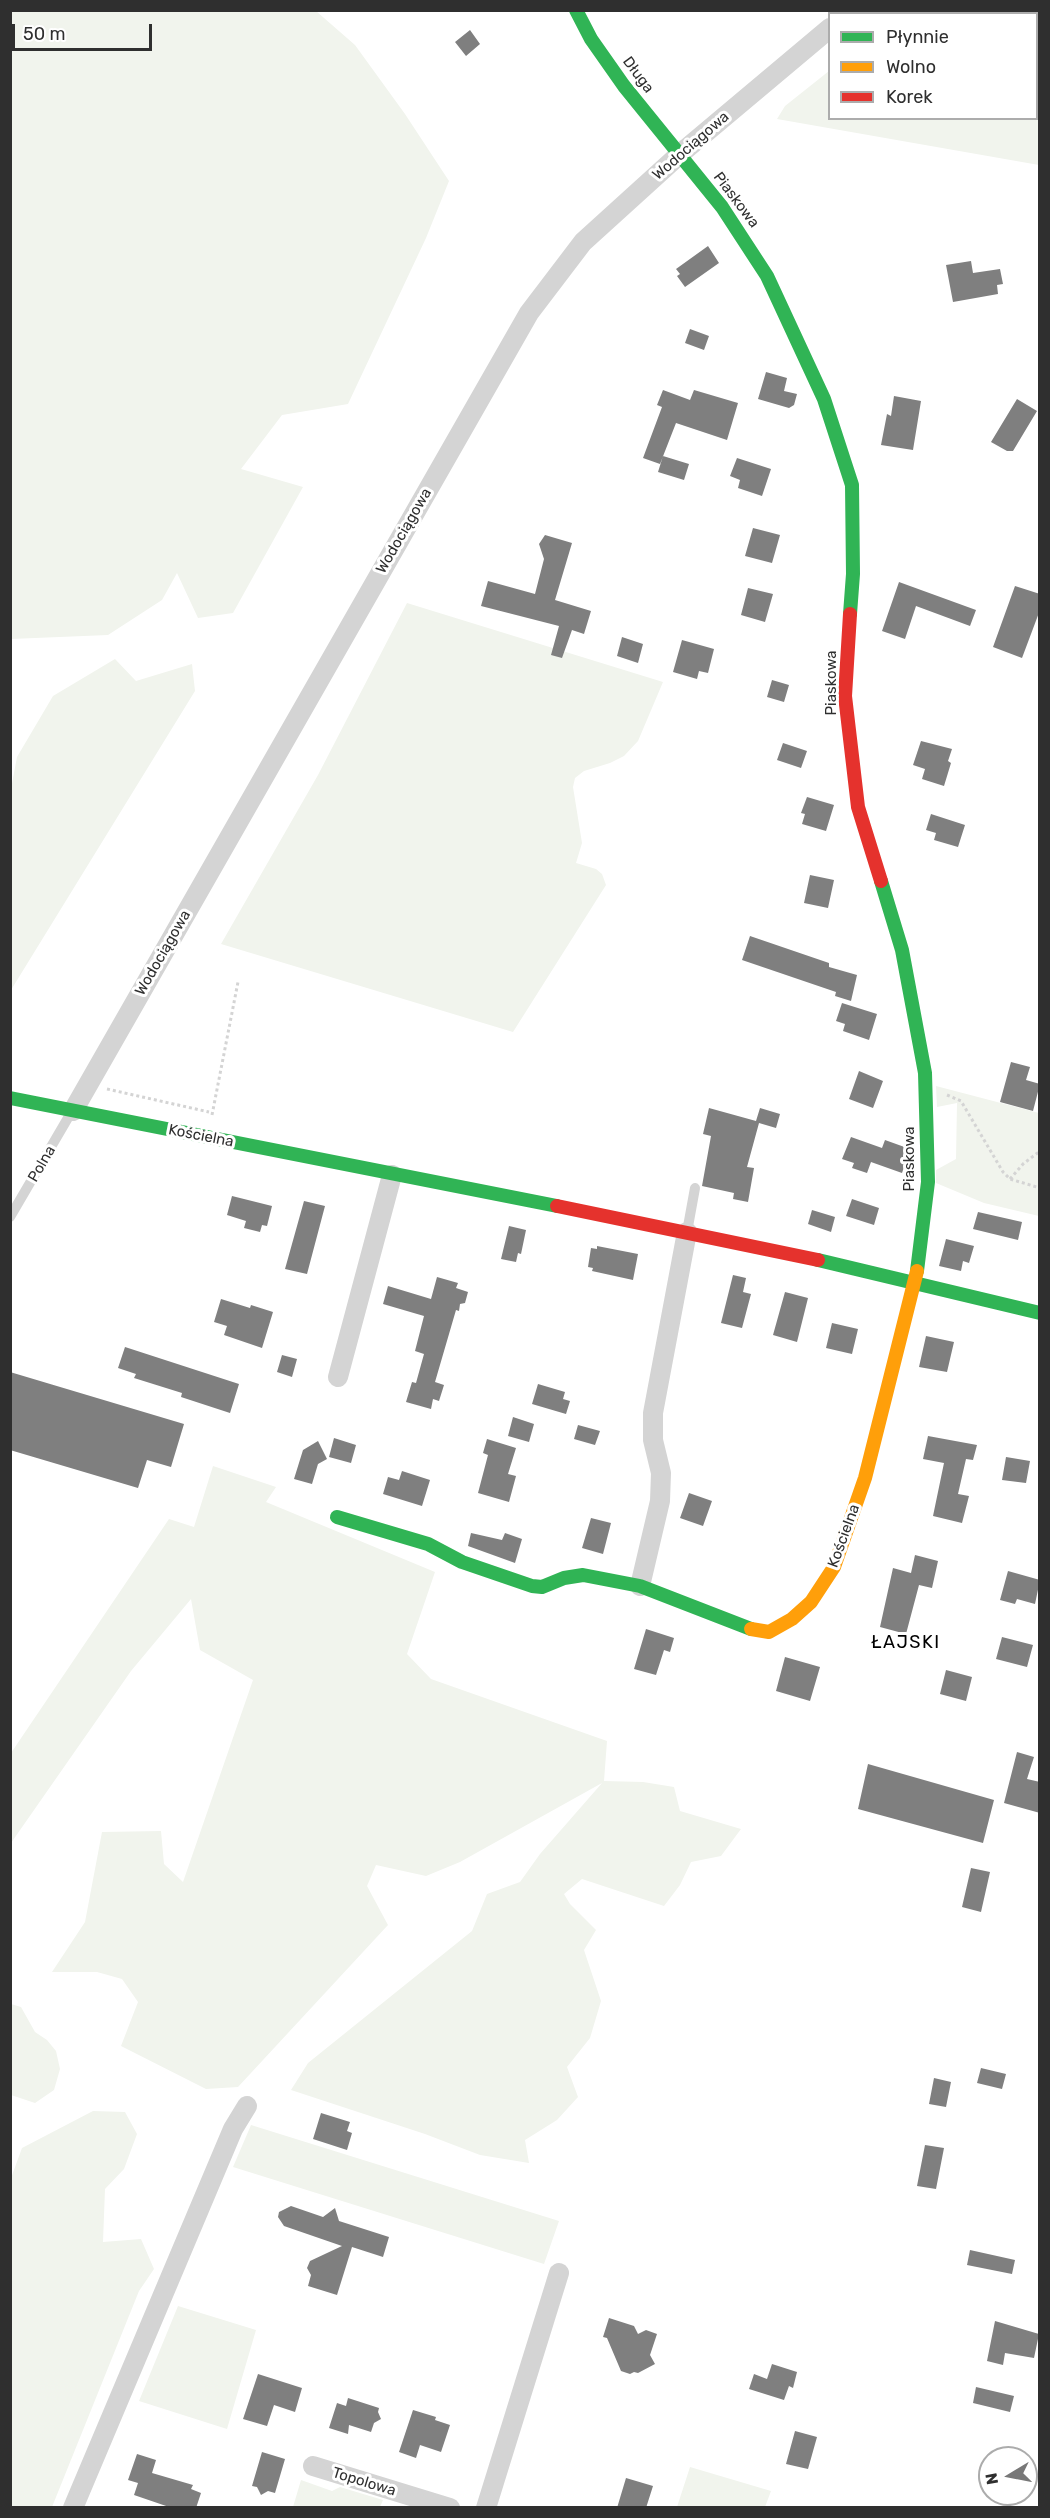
<!DOCTYPE html>
<meta charset="utf-8">
<style>
body{margin:0}
#map{position:relative;width:1050px;height:2518px;overflow:hidden;background:#fff;font-family:Rubik,sans-serif}
canvas{display:block}
.frame{position:absolute;inset:0;border:12px solid #2f2f2f;pointer-events:none}
.legend{position:absolute;left:828px;top:12px;width:210px;height:108px;box-sizing:border-box;background:#fff;border:2px solid #acacac;margin:0;padding:8px 10px;list-style:none;font-size:18px;color:#2f2f2f}
.legend li{display:flex;align-items:center;gap:12px;height:30px}
.legend b{width:30px;border:2px solid #acacac}
.north{position:absolute;left:978px;top:2446px;width:60px;height:60px;box-sizing:border-box;background:#fff;border:2px solid #acacac;border-radius:50%;rotate:260deg;font-size:16px;font-weight:700;line-height:24px;text-align:center;color:#2f2f2f}
.north::after{content:'';display:block;margin:auto;width:21px;height:27px;background:#787878;clip-path:polygon(50% 0,100% 100%,50% 72%,0 100%)}
.scale{position:absolute;left:12px;top:24px;width:140px;height:27px;box-sizing:border-box;border:3px solid #2f2f2f;border-top:0;padding-left:8px;font-size:18px;line-height:21px;white-space:nowrap;color:#2f2f2f;-webkit-text-stroke:4px #fff;paint-order:stroke}
</style>
<div id="map">
<canvas width="1050" height="2518"></canvas>
<div class="frame"></div>
<ul class="legend">
<li><b style="height:8px;background:#30b455"></b>Płynnie</li>
<li><b style="height:8px;background:#ff9f0a"></b>Wolno</li>
<li><b style="height:8px;background:#e5322d"></b>Korek</li>
</ul>
<div class="north">N</div>
<div class="scale">50 m</div>
</div>
<script>
const context = document.querySelector('canvas').getContext('2d');
context.lineJoin = 'round';
function paint(path, color) {
  context.fillStyle = color;
  context.fill(path, 'evenodd');
}
function poly(rows) {
  const path = new Path2D();
  for (const r of rows) {
    path.moveTo(r[0], r[1]);
    for (let i = 2; i < r.length; i += 2) path.lineTo(r[i], r[i + 1]);
  }
  return path;
}
function stroke(path, color, width, dash) {
  context.strokeStyle = color;
  context.lineWidth = width;
  context.lineCap = dash ? 'butt' : 'round';
  context.setLineDash(dash || []);
  context.stroke(path);
}
function write(font, color, halo, rows, align = 'center') {
  context.font = font + ' Rubik,sans-serif';
  context.lineWidth = 6;
  context.setLineDash([]);
  context.textBaseline = 'middle';
  context.strokeStyle = halo;
  context.fillStyle = color;
  for (const [text, x, y, turn = 0] of rows) {
    context.save();
    context.translate(x, y);
    context.rotate((+turn || 0) * Math.PI / 180);
    context.textAlign = isNaN(turn) ? turn : align;
    if (halo) context.strokeText(text, 0, 0);
    context.fillText(text, 0, 0);
    context.restore();
  }
}
const green = poly([
 [10,11,316,11,355,45,405,114,449,181,426,238,348,404,282,415,241,469,303,487,233,613,198,618,177,573,162,600,108,635,11,639],
 [908,11,1039,11,1039,165,777,119,785,106,829,71,830,118,1036,118,1036,14,904,13],
 [407,603,663,682,638,741,624,756,610,763,584,771,575,778,573,787,582,843,576,863,596,869,602,874,606,885,513,1032,221,944,318,775],
 [115,659,136,681,192,664,195,691,11,990,10,794,17,757,53,696],
 [936,1086,1039,1113,1039,1216,984,1203,936,1183,936,1170,956,1159,957,1103,937,1107],
 [213,1466,276,1487,266,1502,435,1572,407,1654,431,1679,607,1741,604,1781,643,1782,674,1787,680,1811,741,1829,721,1856,691,1862,680,1885,664,1906,582,1879,564,1894,570,1904,596,1930,584,1950,601,2001,590,2038,567,2067,578,2097,557,2120,525,2140,529,2163,480,2155,425,2134,291,2090,308,2063,472,1931,487,1894,520,1882,540,1854,602,1783,460,1862,426,1876,376,1865,367,1886,388,1925,238,2087,206,2089,121,2046,138,2002,122,1979,97,1972,52,1972,85,1922,102,1832,161,1831,164,1864,183,1882,253,1680,200,1650,191,1599,131,1671,11,1843,11,1753,169,1519,194,1527],
 [11,2004,21,2007,35,2032,47,2040,56,2051,60,2069,54,2090,35,2103,11,2095],
 [93,2111,125,2112,137,2134,124,2169,105,2189,103,2242,141,2239,154,2269,139,2291,52,2507,11,2507,11,2178,22,2148],
 [251,2125,559,2221,544,2264,233,2167],
 [178,2306,256,2330,227,2429,139,2401],
 [690,2467,771,2491,765,2507,677,2507],
 [301,2480,332,2491,340,2487,383,2500,380,2507,293,2507]
]);
const building = poly([
 [470,30,480,44,466,56,455,42],
 [708,246,719,263,685,287,677,276,680,274,676,269],
 [971,261,973,273,1000,269,1003,284,997,285,998,294,953,302,946,265],
 [690,329,709,336,704,350,685,343],
 [766,372,787,378,784,391,797,394,794,405,789,408,758,399],
 [663,390,690,400,694,390,738,403,727,440,676,423,660,464,643,458,662,407,657,405],
 [894,396,921,401,913,450,881,445,887,414,891,416],
 [1017,399,1037,411,1013,451,1007,451,991,442],
 [663,456,689,464,684,480,658,472],
 [737,458,771,469,762,496,738,488,740,480,730,476],
 [753,528,780,535,772,563,745,556],
 [545,535,572,543,555,600,591,611,584,634,572,630,562,658,551,655,559,626,481,606,488,581,535,594,544,559,539,544],
 [899,582,976,610,970,626,916,606,905,639,882,631],
 [1015,586,1040,594,1040,610,1022,658,993,647],
 [748,588,773,594,765,622,741,615],
 [622,637,643,644,638,663,617,656],
 [682,640,714,649,708,673,699,671,697,679,673,672],
 [772,680,789,685,784,702,767,697],
 [921,741,952,749,948,761,951,763,944,786,922,779,925,769,913,765],
 [783,743,807,751,801,768,777,760],
 [807,797,834,805,826,831,802,824,805,814,801,813],
 [931,814,965,825,958,847,934,840,936,833,926,830],
 [810,875,834,880,828,908,804,903],
 [750,936,829,963,829,967,857,975,851,1001,835,996,836,992,742,960],
 [842,1003,877,1014,869,1040,843,1031,845,1024,836,1021],
 [1011,1062,1030,1067,1026,1080,1040,1084,1033,1111,1000,1102],
 [859,1071,883,1081,873,1108,849,1099],
 [709,1108,756,1121,760,1108,780,1114,776,1128,759,1123,747,1167,754,1168,748,1202,733,1199,734,1193,702,1186,711,1136,703,1134],
 [851,1137,882,1148,885,1140,910,1149,902,1173,871,1162,867,1173,852,1168,854,1163,842,1159],
 [232,1196,272,1206,267,1226,262,1225,260,1232,244,1228,246,1221,227,1215],
 [852,1199,879,1208,874,1225,846,1216],
 [304,1201,325,1206,307,1274,285,1269],
 [812,1210,835,1217,831,1232,808,1224],
 [978,1212,1022,1222,1018,1240,973,1229],
 [509,1226,526,1230,521,1254,518,1253,516,1262,501,1259],
 [946,1239,974,1246,969,1263,963,1261,961,1271,939,1266],
 [597,1246,638,1254,633,1280,592,1271,593,1268,588,1267,591,1248,597,1249],
 [733,1275,746,1278,743,1292,751,1294,742,1328,721,1323],
 [437,1277,458,1283,456,1288,468,1292,465,1303,460,1304,459,1311,456,1310,435,1382,444,1385,439,1401,433,1399,431,1409,406,1402,412,1382,416,1383,424,1354,415,1351,424,1316,383,1304,388,1286,431,1299],
 [785,1292,808,1298,797,1342,773,1335],
 [221,1299,250,1308,251,1305,273,1312,262,1348,224,1335,227,1326,214,1322],
 [832,1323,858,1329,852,1354,826,1348],
 [926,1336,954,1342,947,1372,919,1367],
 [125,1347,239,1384,230,1413,181,1397,182,1393,134,1378,136,1374,118,1368],
 [282,1355,297,1359,292,1377,277,1372],
 [10,1372,184,1424,171,1467,147,1460,138,1488,10,1450],
 [538,1384,565,1392,563,1399,570,1401,566,1414,532,1404],
 [513,1417,534,1424,529,1442,508,1436],
 [578,1425,600,1431,595,1445,574,1439],
 [928,1436,977,1445,973,1460,966,1459,958,1494,969,1496,962,1523,933,1516,944,1463,923,1459],
 [334,1438,356,1445,351,1463,329,1457],
 [487,1439,516,1448,508,1474,516,1476,509,1502,478,1493,488,1455,483,1453],
 [318,1441,327,1459,318,1464,312,1484,294,1479,303,1450],
 [1006,1457,1030,1461,1026,1483,1002,1480],
 [402,1471,430,1480,422,1506,383,1494,388,1477,399,1480],
 [689,1493,712,1501,703,1526,680,1518],
 [591,1518,611,1523,603,1554,582,1548],
 [471,1533,502,1540,505,1533,522,1539,515,1563,468,1546],
 [915,1555,938,1561,932,1588,919,1585,906,1634,880,1627,893,1568,911,1573],
 [1008,1571,1040,1580,1035,1604,1017,1599,1015,1604,1000,1600],
 [646,1629,674,1638,670,1652,664,1650,656,1675,634,1669],
 [1002,1637,1033,1645,1027,1667,996,1659],
 [785,1657,820,1667,810,1701,776,1691],
 [946,1670,972,1677,966,1701,940,1694],
 [1017,1752,1034,1757,1027,1779,1040,1782,1040,1813,1004,1803],
 [868,1764,994,1800,983,1843,858,1809],
 [971,1868,990,1872,981,1912,962,1907],
 [981,2068,1006,2074,1002,2089,977,2083],
 [934,2078,951,2082,946,2107,929,2104],
 [321,2113,350,2122,347,2131,352,2133,347,2150,313,2139],
 [925,2145,944,2148,936,2189,917,2186],
 [291,2206,323,2217,335,2208,339,2221,389,2237,383,2257,352,2247,337,2295,308,2286,311,2275,307,2268,310,2261,342,2246,284,2226,278,2217,279,2212],
 [970,2250,1015,2260,1012,2274,967,2265],
 [609,2318,634,2326,638,2334,646,2330,657,2334,650,2355,655,2364,638,2373,634,2372,630,2374,621,2371,607,2338,603,2337],
 [995,2321,1039,2334,1034,2358,1005,2353,1003,2365,987,2361],
 [772,2364,797,2372,793,2388,789,2386,784,2400,749,2389,754,2374,767,2379],
 [258,2374,302,2388,295,2412,274,2405,267,2426,243,2419],
 [976,2387,1014,2396,1010,2412,973,2403],
 [348,2398,379,2408,378,2412,381,2419,374,2423,371,2432,349,2425,348,2434,329,2428,337,2403,346,2406],
 [413,2410,436,2417,435,2420,450,2425,441,2452,420,2445,416,2458,399,2452],
 [795,2431,817,2437,808,2469,786,2464],
 [262,2452,285,2459,275,2493,268,2491,261,2495,257,2487,252,2486],
 [137,2454,156,2460,152,2473,193,2485,191,2489,201,2493,196,2508,172,2508,134,2495,138,2483,128,2480],
 [626,2478,653,2486,646,2508,617,2508]
]);
const path = poly([
 [107,1089,209,1112],
 [947,1095,961,1101,1003,1172,1010,1179,1040,1188],
 [212,1115,238,982],
 [1010,1179,1023,1164,1040,1151]
]);
const lane = poly([
 [10,1217,72,1111],
 [687,1232,695,1188]
]);
const street = poly([
 [847,14,850,10],
 [73,1111,529,313,583,242,680,154,830,28],
 [338,1377,392,1175],
 [640,1586,660,1501,661,1473,653,1440,653,1413,687,1232],
 [313,2466,450,2508],
 [73,2508,233,2129,247,2106],
 [486,2508,559,2273]
]);
const fast = poly([
 [576,10,591,39,624,86,722,207,767,276,824,399,852,485,853,574,850,614],
 [881,881,902,950,925,1073,928,1182,917,1271],
 [10,1098,557,1206],
 [818,1260,1040,1313],
 [337,1517,428,1544,462,1562,532,1586,542,1587,564,1578,583,1575,640,1586,751,1629]
]);
const slow = poly([
 [751,1629,769,1632,792,1619,811,1602,834,1567,865,1478,917,1271]
]);
const jam = poly([
 [850,614,845,696,858,807,881,881],
 [557,1206,818,1260]
]);
const streetNames = [
 ["Długa",638,75,53],
 ["Wodociągowa",691,146,-41],
 ["Piaskowa",736,200,53],
 ["Wodociągowa",404,531,-60],
 ["Piaskowa",832,683,-90],
 ["Wodociągowa",163,953,-60],
 ["Kościelna",201,1136,11],
 ["Piaskowa",910,1159,-90],
 ["Polna",42,1164,-60],
 ["Kościelna",844,1536,-70],
 ["Topolowa",364,2482,17]
];
const quarterNames = [
 ["ŁAJSKI",906,1643]
];
paint(green, '#f1f4ed');
paint(building, '#7f7f7f');
stroke(path, '#d4d4d4', 3, [3, 3]);
stroke(lane, '#d4d4d4', 10);
stroke(street, '#d4d4d4', 20);
stroke(fast, '#30b455', 14);
stroke(slow, '#ff9f0a', 14);
stroke(jam, '#e5322d', 14);
write('15px', '#2f2f2f', '#fff', streetNames);
context.letterSpacing = '1.5px';
write('18px', '#000', '#fff', quarterNames);
context.letterSpacing = '0px';
</script>
